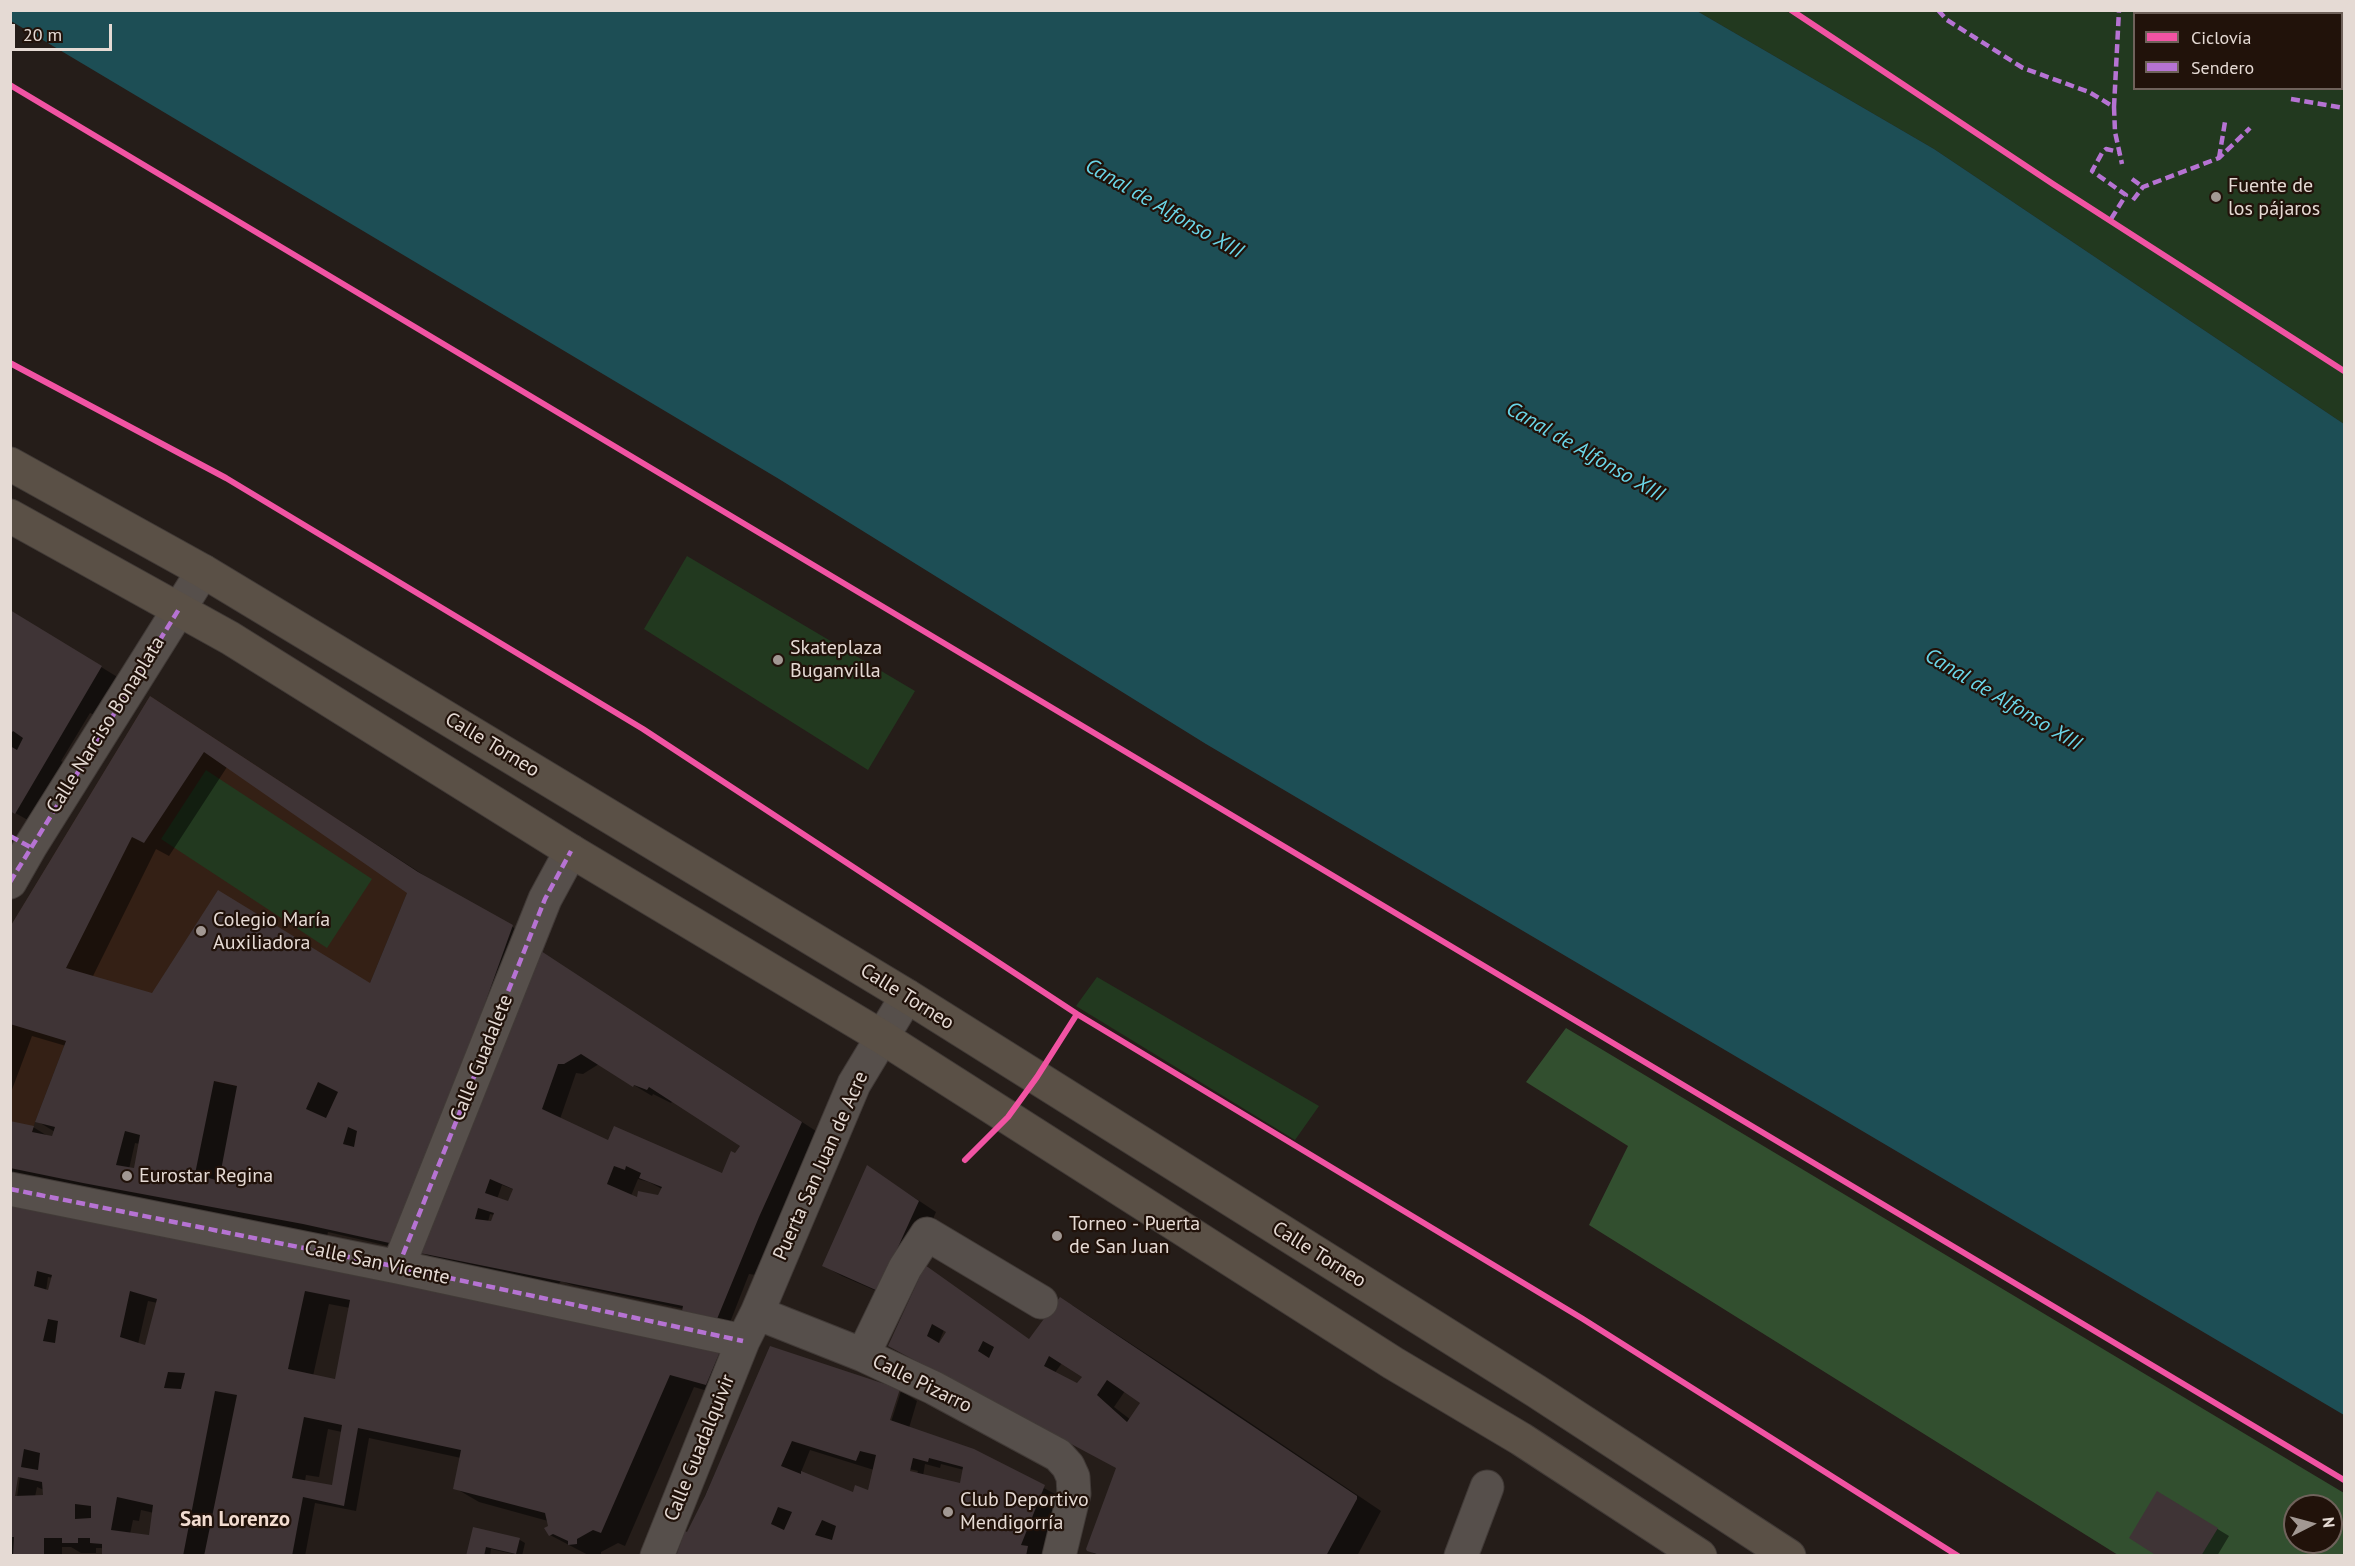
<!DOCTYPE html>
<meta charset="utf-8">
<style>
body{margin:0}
#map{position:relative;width:2355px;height:1566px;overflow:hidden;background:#251d19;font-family:"PT Sans",sans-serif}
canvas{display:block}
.frame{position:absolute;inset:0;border:12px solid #e5dad4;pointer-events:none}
.legend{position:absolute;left:2133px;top:12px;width:210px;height:78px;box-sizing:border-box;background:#21120a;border:2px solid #6f625b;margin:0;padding:8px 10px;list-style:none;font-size:18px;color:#e5dad4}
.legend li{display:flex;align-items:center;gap:12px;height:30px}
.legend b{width:30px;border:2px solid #6f625b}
.north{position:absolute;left:2283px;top:1494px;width:60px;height:60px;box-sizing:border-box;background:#21120a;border:2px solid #6f625b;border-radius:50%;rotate:84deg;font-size:16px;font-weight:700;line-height:24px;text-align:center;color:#e5dad4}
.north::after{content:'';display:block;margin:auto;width:21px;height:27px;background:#a29893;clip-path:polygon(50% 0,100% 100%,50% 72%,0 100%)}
.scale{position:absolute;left:12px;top:24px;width:100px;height:27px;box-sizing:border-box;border:3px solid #e5dad4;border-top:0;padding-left:8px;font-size:18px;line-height:21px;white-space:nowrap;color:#e5dad4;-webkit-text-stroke:4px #21120a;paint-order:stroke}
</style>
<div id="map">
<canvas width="2355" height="1566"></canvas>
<div class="frame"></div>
<ul class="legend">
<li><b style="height:8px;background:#f153a3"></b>Ciclovía</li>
<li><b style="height:8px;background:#b673d3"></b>Sendero</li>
</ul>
<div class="north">N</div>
<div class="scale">20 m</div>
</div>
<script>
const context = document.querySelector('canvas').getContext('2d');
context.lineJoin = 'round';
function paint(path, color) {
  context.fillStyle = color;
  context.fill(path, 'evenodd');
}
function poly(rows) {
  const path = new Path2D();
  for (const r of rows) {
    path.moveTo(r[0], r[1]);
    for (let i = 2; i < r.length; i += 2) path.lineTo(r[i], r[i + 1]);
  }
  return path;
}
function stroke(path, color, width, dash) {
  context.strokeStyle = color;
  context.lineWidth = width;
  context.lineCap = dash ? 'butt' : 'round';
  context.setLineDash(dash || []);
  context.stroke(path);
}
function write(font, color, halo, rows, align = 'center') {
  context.font = font + ' "PT Sans",sans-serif';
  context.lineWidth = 4.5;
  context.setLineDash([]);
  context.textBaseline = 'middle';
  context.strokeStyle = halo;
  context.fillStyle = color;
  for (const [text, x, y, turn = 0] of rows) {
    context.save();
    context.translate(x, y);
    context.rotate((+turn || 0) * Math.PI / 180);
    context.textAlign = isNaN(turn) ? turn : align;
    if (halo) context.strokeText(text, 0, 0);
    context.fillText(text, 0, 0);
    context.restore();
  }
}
const built = poly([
 [150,696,418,872,407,893,370,983,308,1102,176,1073,66,1041,35,1122,22,1170,10,1168,10,927]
]);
const green = poly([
 [1697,11,2344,11,2344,424,1934,149],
 [2134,14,2342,14,2342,88,2134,88],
 [687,556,915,691,868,770,644,629],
 [206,770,372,879,327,948,161,839],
 [1097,977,1319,1106,1295,1140,1076,1006]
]);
const forest = poly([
 [1566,1028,2344,1493,2344,1555,2118,1555,1589,1225,1628,1146,1526,1082],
 [2295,1506,2331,1506,2331,1542,2295,1542]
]);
const water = poly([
 [11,10,1697,11,1934,149,2344,424,2344,1415,1206,744,779,479,11,21]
]);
const shadow = poly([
 [10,611,119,678,97,716,90,713,61,761,67,765,33,823,10,810],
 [150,698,439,885,530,937,406,1250,328,1232,327,1236,47,1179,46,1183,10,1175,10,1123,33,1127,51,1138,55,1132,37,1121,66,1046,32,1036,10,1095,10,930],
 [227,767,409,892,371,985,152,995,92,978,156,849,169,856],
 [135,1143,140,1144,135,1170,129,1169],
 [535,954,686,1046,825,1137,756,1275,749,1274,729,1325,684,1309,572,1285,561,1281,558,1285,434,1259,422,1252],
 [599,1064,652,1096,653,1094,671,1103,673,1101,742,1146,723,1175,609,1142,560,1119,576,1073,583,1074],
 [638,1179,649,1182,662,1189,668,1199,638,1199,631,1196],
 [502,1185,515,1190,508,1203,497,1199],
 [490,1214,494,1215,492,1222,488,1222],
 [868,1167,936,1212,897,1300,842,1276,824,1266],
 [10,1207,716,1348,741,1362,731,1398,694,1387,625,1546,618,1543,601,1552,601,1556,590,1556,550,1535,548,1521,479,1502,455,1488,461,1458,369,1438,356,1511,315,1503,305,1556,104,1556,104,1549,101,1548,96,1548,96,1553,81,1553,71,1547,62,1547,62,1556,10,1556],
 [48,1277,53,1278,49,1293,46,1291],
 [148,1301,158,1303,146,1346,138,1344],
 [329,1304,350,1308,336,1381,313,1376],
 [328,1429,342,1432,333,1487,305,1481,306,1475,319,1477],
 [17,1476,20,1476,16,1504,13,1503],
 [37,1487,44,1490,45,1497,35,1497],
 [141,1510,154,1513,150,1537,130,1534,133,1520,139,1521],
 [923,1268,1030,1340,1072,1305,1206,1393,1381,1511,1357,1556,1098,1556,1088,1550,1118,1468,890,1345],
 [944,1330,948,1332,941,1342,939,1342],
 [1062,1363,1084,1377,1078,1387,1054,1374],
 [1125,1391,1142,1402,1131,1420,1114,1407],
 [771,1348,888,1422,891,1422,901,1391,917,1401,909,1428,973,1450,1068,1501,1046,1556,678,1556],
 [810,1450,874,1470,869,1492,854,1494,801,1472],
 [887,1464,918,1471,917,1474],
 [925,1464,940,1468,941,1464,964,1470,968,1487,923,1476],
 [2170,1500,2229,1536,2217,1556,2160,1556],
 [474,1529,520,1540,525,1543,522,1556,491,1549,490,1556,468,1556]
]);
const building = poly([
 [10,610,102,666,15,814,10,811,10,746,17,750,23,738,13,731,10,735],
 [150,696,418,872,513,925,454,1090,394,1244,303,1224,83,1183,10,1168,10,1121,34,1126,32,1132,52,1136,55,1127,35,1122,66,1041,10,1024,10,927],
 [204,752,407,893,370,983,218,890,152,993,66,968,132,837,144,843],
 [214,1081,237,1086,219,1181,195,1174],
 [318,1082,338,1092,326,1118,306,1109],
 [348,1127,357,1131,354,1147,343,1144],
 [125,1131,140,1135,134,1168,116,1165],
 [541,951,802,1122,759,1217,717,1319,682,1311,683,1306,420,1253],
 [581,1054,633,1087,634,1085,647,1090,649,1087,740,1146,735,1153,731,1151,722,1173,614,1126,608,1140,542,1109,558,1064,564,1064],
 [614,1166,625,1170,626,1166,641,1173,639,1178,662,1187,658,1195,638,1191,637,1197,607,1184],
 [490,1179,513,1189,508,1201,485,1193],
 [478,1208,494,1213,491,1221,475,1219],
 [867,1165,919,1201,878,1291,822,1266],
 [10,1206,717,1346,719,1354,706,1385,670,1375,601,1533,593,1530,577,1539,577,1544,568,1545,568,1541,553,1534,549,1536,544,1528,548,1526,545,1513,453,1489,461,1450,358,1428,344,1506,303,1497,292,1556,204,1556,237,1395,215,1391,183,1556,102,1556,102,1544,90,1543,90,1538,78,1538,78,1543,62,1543,62,1538,44,1538,44,1556,13,1556,14,1537,10,1537],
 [37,1271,52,1275,48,1290,34,1286],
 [130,1291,157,1299,145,1345,120,1337],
 [305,1291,350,1300,335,1379,288,1369],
 [48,1319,58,1321,55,1343,43,1341],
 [168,1372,185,1373,181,1389,164,1388],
 [304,1417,342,1425,332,1485,292,1478],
 [24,1449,40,1453,38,1470,21,1467],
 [18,1477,42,1482,43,1495,15,1496],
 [117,1497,153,1505,149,1535,111,1530],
 [75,1504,91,1506,91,1518,75,1519],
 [925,1265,1029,1339,1060,1297,1357,1496,1357,1499,1326,1556,1103,1556,1087,1551,1086,1549,1116,1468,888,1346],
 [932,1324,946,1332,939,1343,927,1336],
 [983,1341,994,1347,989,1358,978,1351],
 [1049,1356,1082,1377,1077,1383,1044,1366],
 [1107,1380,1140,1403,1127,1422,1097,1395],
 [770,1346,900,1389,890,1420,974,1449,1045,1485,1021,1545,1028,1546,1026,1556,676,1556,685,1531,687,1532,705,1496],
 [792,1441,856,1461,860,1451,876,1455,868,1490,855,1485,853,1492,801,1471,801,1474,781,1466],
 [913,1458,928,1462,929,1458,963,1467,960,1483,910,1471],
 [778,1507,792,1512,784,1530,771,1524],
 [822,1520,836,1526,832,1540,815,1535],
 [2157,1491,2218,1528,2201,1556,2157,1556,2129,1538],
 [473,1527,520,1538,516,1554,486,1547,484,1556,466,1556]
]);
const minor = poly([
 [10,882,30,847,203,571],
 [10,1189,398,1267,743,1341],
 [398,1267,545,899,571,851],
 [757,1313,863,1355,934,1388,1058,1455,1068,1466,1073,1477,1074,1494,1059,1556],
 [863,1355,905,1268,927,1234,1041,1302],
 [657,1556,743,1341,757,1313,854,1084,907,996],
 [1461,1556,1487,1487]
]);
const major = poly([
 [10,464,203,571,907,996,1536,1391,1789,1556],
 [10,516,230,638,571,851,882,1037,1393,1363,1521,1439,1700,1556]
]);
const quiet = poly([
 [1938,10,1947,20,2023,68,2089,92,2114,107,2115,132,2122,164],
 [2239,14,2240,10],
 [2291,99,2344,108],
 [2114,107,2119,10],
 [2219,158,2225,122],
 [2132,179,2143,187],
 [2133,200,2143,187,2219,158,2250,128],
 [2111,219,2126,195,2092,171,2102,153,2106,149,2119,152],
 [10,836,30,847],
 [10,882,179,609],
 [10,1189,398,1267,743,1341],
 [398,1267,545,899,571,851]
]);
const cycleway = poly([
 [1791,10,2053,184,2344,371],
 [10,85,2344,1480],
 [10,363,226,478,643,729,1077,1014,1583,1319,1958,1556],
 [965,1160,1008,1117,1037,1077,1077,1014]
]);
const markers = [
 [2216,197,6,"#a29893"],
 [778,660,6,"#a29893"],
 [201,931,6,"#a29893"],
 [127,1176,6,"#a29893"],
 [1057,1236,6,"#a29893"],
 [948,1512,6,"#a29893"]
];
const poiNames = [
 ["Fuente de",2228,186],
 ["los pájaros",2228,209],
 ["Skateplaza",790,648],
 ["Buganvilla",790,671],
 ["Colegio María",213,920],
 ["Auxiliadora",213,943],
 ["Eurostar Regina",139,1176],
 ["Torneo - Puerta",1069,1224],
 ["de San Juan",1069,1247],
 ["Club Deportivo",960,1500],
 ["Mendigorría",960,1523]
];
const streetNames = [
 ["Calle Narciso Bonaplata",106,725,-58],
 ["Calle Torneo",492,745,31],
 ["Calle Torneo",907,997,32],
 ["Calle Guadalete",482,1058,-68],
 ["Puerta San Juan de Acre",821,1166,-66],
 ["Calle Torneo",1319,1255,32],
 ["Calle San Vicente",377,1263,12],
 ["Calle Pizarro",922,1384,26],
 ["Calle Guadalquivir",700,1448,-68]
];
const waterNames = [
 ["Canal de Alfonso XIII",1164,209,30],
 ["Canal de Alfonso XIII",1585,452,30],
 ["Canal de Alfonso XIII",2003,700,31]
];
const neighbourhoodNames = [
 ["San Lorenzo",235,1520]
];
paint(built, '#342015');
paint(green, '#22391f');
paint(forest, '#324f2f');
paint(water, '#1d4e55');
paint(shadow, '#0007');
paint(building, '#3f3436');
stroke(minor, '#413a37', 35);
stroke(major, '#413a37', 35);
stroke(minor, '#564f4b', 33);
stroke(major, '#5a5046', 33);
stroke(quiet, '#b673d3', 4.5, [9, 4.5]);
stroke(cycleway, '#f153a3', 6);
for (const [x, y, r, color] of markers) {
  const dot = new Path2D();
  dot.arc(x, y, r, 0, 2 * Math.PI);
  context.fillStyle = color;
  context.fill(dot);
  stroke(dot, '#21120a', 2);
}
write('20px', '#e5dad4', '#21120a', poiNames, 'left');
write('20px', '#e5dad4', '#21120a', streetNames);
write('italic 21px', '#6bd7e9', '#21120a', waterNames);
write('bold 21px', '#f2dcd0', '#21120a', neighbourhoodNames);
</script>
